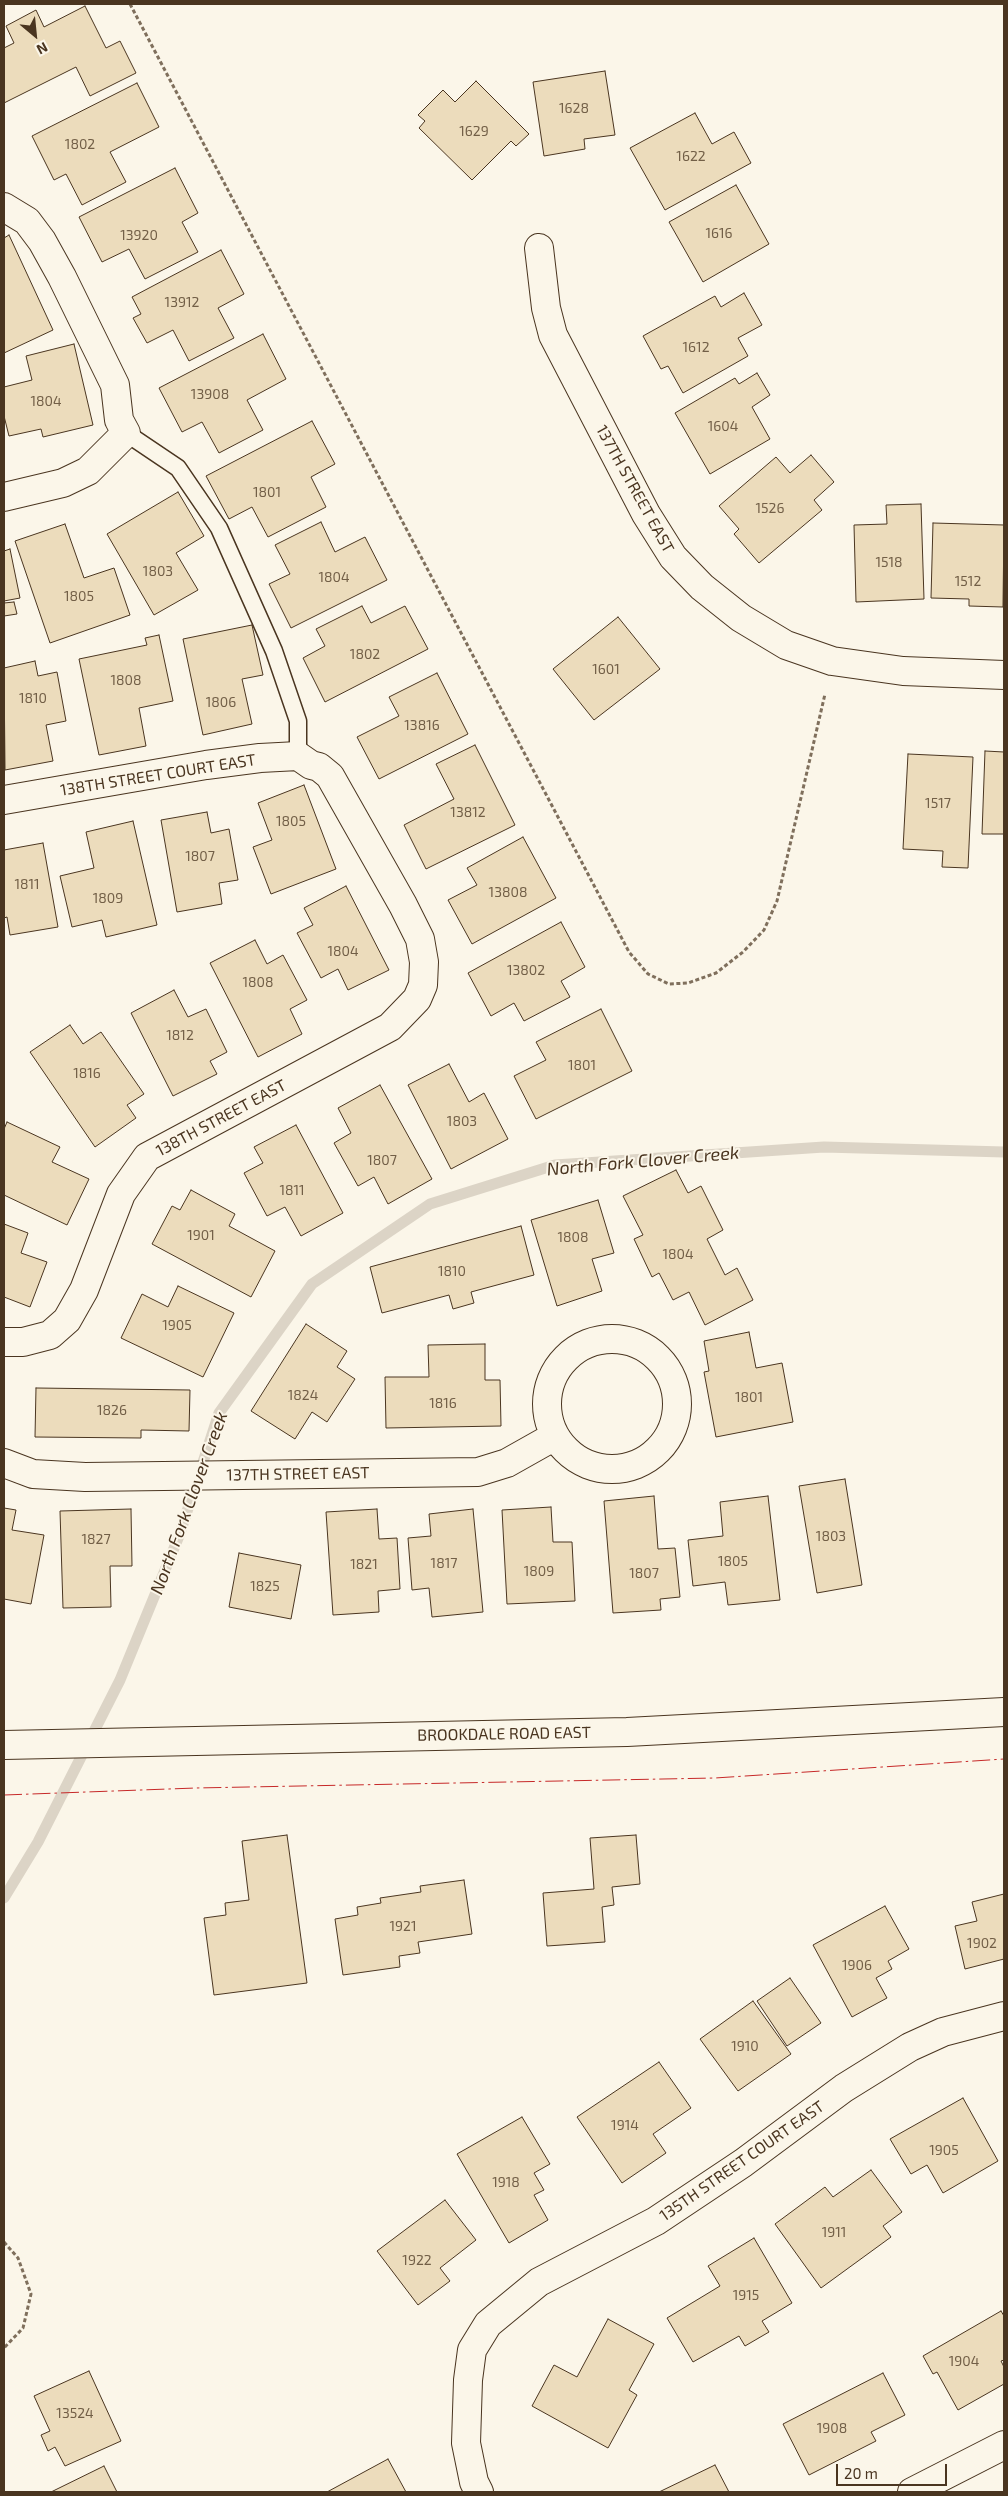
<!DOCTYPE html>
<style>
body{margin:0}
#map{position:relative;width:1008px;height:2496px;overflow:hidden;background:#fbf6e9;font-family:"Exo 2",sans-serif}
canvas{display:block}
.frame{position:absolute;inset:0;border:5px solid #4a3520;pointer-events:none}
.north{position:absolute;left:10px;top:10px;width:50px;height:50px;-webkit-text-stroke:4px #fbf6e9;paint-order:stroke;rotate:152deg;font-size:14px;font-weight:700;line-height:20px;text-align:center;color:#4a3520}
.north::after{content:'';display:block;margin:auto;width:18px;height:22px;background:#4a3520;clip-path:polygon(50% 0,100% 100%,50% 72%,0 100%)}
.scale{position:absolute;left:836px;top:2464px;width:111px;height:22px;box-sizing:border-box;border:2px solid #4a3520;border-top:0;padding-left:6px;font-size:15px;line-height:18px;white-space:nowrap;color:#4a3520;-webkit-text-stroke:4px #fbf6e9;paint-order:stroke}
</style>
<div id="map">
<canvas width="1008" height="2496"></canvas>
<div class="frame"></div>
<div class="north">N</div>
<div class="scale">20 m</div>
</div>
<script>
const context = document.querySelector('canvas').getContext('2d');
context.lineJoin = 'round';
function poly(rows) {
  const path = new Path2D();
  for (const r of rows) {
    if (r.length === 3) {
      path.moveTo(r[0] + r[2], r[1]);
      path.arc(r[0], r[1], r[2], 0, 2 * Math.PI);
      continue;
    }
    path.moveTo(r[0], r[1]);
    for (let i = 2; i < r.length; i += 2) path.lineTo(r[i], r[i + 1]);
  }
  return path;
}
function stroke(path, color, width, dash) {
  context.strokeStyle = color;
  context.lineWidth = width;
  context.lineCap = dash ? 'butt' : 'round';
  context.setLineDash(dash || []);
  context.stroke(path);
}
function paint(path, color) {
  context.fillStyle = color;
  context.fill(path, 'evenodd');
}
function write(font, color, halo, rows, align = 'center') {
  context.font = font + ' "Exo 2",sans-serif';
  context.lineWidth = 4;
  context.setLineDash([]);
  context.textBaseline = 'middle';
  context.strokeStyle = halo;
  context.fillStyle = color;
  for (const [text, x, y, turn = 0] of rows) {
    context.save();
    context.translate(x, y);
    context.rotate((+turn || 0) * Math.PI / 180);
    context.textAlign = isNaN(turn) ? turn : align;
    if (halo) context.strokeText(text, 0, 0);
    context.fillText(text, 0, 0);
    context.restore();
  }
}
const stream = poly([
 [4,1898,38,1842,120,1680,179,1536,219,1413,312,1284,430,1204,555,1165,824,1147,1004,1152]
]);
const building = poly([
 [85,6,106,48,120,41,136,73,90,96,76,67,4,103,4,48,14,43,6,26,36,10,44,27,85,6],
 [605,71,615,135,584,139,585,149,544,156,533,82,605,71],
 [476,81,529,134,516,146,511,141,472,180,419,128,425,121,418,115,443,90,455,102,476,81],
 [137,83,159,127,110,152,126,182,82,205,66,174,54,180,32,136,137,83],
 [695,113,712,144,734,132,751,163,665,210,630,148,695,113],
 [175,168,198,213,182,222,198,252,145,279,129,249,102,262,79,217,175,168],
 [736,185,769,244,703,282,669,222,736,185],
 [9,235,53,330,4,353,4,238,9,235],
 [221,250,244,294,218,308,234,338,189,361,173,330,147,343,133,318,141,314,132,297,221,250],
 [744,293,762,325,738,338,748,356,683,393,668,366,661,369,643,336,715,296,721,307,744,293],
 [263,334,286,379,247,400,263,430,219,453,202,422,182,432,159,388,263,334],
 [74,344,93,425,43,437,41,429,9,436,4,416,4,387,32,380,26,356,74,344],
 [757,373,770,395,752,407,770,439,710,474,675,413,735,378,739,384,757,373],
 [312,421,335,464,311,477,326,507,268,537,252,507,229,519,206,476,312,421],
 [811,455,834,482,814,500,822,510,759,563,734,534,739,529,719,506,776,457,790,473,811,455],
 [178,492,204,536,176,553,198,590,154,615,107,534,178,492],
 [921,504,924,599,856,602,854,525,887,524,886,505,921,504],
 [321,522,335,552,365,537,387,580,291,628,269,584,290,574,275,545,321,522],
 [933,523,1004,525,1003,607,969,606,969,599,931,598,933,523],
 [65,524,84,578,114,568,130,615,50,643,15,541,65,524],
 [10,549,20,598,4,601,4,551,10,549],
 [14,602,17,614,4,616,4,603,14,602],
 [362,606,371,623,405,606,428,649,325,702,303,658,325,646,316,629,362,606],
 [618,617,660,669,594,720,553,669,618,617],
 [252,625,263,675,242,679,252,724,203,735,183,639,252,625],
 [159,635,173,701,139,708,146,746,99,755,79,659,147,645,145,638,159,635],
 [35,661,38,676,57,672,66,721,46,725,53,761,5,770,4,668,35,661],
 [437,673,468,734,379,779,357,737,399,716,389,697,437,673],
 [475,745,515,825,426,869,404,825,454,799,436,764,475,745],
 [985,751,1004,752,1004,834,982,834,985,751],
 [908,754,973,757,968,868,942,867,943,851,903,849,908,754],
 [304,785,336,869,271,894,253,847,272,840,258,803,304,785],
 [207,812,211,833,229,829,238,880,219,883,222,904,177,912,161,820,207,812],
 [133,821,157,925,106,937,102,920,72,927,60,876,94,868,86,832,133,821],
 [523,837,556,898,472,944,448,900,477,885,467,868,523,837],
 [43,843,58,927,10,935,7,917,4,918,4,850,43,843],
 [346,886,389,970,348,990,338,969,321,978,297,933,313,925,304,908,346,886],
 [561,922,585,967,561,981,570,997,524,1021,514,1003,491,1016,468,973,561,922],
 [255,940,267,964,283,955,307,1000,290,1009,302,1034,258,1057,210,963,255,940],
 [174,990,188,1017,206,1009,227,1052,210,1061,217,1074,173,1096,131,1013,174,990],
 [601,1009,632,1071,536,1119,514,1076,546,1060,536,1042,601,1009],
 [70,1025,83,1044,101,1032,144,1094,127,1105,136,1118,95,1147,30,1052,70,1025],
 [449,1064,469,1102,484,1093,508,1139,451,1169,408,1085,449,1064],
 [380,1085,432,1179,388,1204,374,1177,358,1186,334,1143,351,1133,338,1108,380,1085],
 [7,1122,60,1147,52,1162,89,1179,67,1225,4,1195,4,1129,7,1122],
 [296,1125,343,1213,301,1236,285,1207,267,1216,244,1173,263,1163,254,1147,296,1125],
 [676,1170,688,1193,701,1186,723,1230,707,1239,725,1275,737,1268,753,1300,705,1325,689,1292,673,1300,659,1273,652,1277,634,1239,643,1235,623,1196,676,1170],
 [191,1190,235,1214,229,1226,275,1251,251,1297,152,1244,172,1206,180,1210,191,1190],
 [598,1200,614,1253,592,1259,602,1291,557,1306,531,1220,598,1200],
 [4,1224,28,1233,21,1253,47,1262,30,1307,4,1297,4,1224],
 [521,1226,534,1275,471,1292,474,1303,453,1309,449,1295,382,1313,370,1267,521,1226],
 [178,1286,234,1313,203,1377,121,1338,142,1294,168,1307,178,1286],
 [306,1324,347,1351,337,1367,355,1379,327,1422,312,1412,295,1439,251,1411,306,1324],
 [749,1332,756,1368,782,1363,793,1422,716,1437,704,1372,709,1371,704,1341,749,1332],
 [485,1344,485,1380,500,1380,501,1426,386,1428,385,1377,429,1377,428,1345,485,1344],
 [36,1388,190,1390,189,1431,141,1430,141,1438,35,1437,36,1388],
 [845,1479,862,1585,817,1593,799,1486,845,1479],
 [654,1496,658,1549,675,1548,680,1597,660,1599,661,1610,613,1613,604,1501,654,1496],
 [768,1496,780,1600,728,1605,725,1582,693,1586,688,1540,723,1536,720,1502,768,1496],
 [551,1507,553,1542,572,1542,575,1601,507,1604,502,1510,551,1507],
 [4,1508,16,1510,12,1530,44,1535,31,1604,4,1599,4,1508],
 [131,1509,132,1566,110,1566,111,1607,63,1608,60,1511,131,1509],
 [377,1509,379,1539,397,1538,400,1589,378,1591,379,1612,333,1615,326,1512,377,1509],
 [473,1509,483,1612,432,1617,429,1588,412,1590,408,1538,431,1536,429,1514,473,1509],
 [239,1553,301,1565,291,1619,229,1607,239,1553],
 [287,1835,307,1983,214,1995,204,1918,226,1915,225,1903,249,1900,242,1841,287,1835],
 [636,1835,640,1884,612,1887,614,1905,602,1907,605,1942,547,1946,543,1893,594,1889,590,1838,636,1835],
 [464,1880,472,1934,418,1942,420,1953,399,1956,400,1967,343,1975,335,1919,358,1915,357,1907,381,1903,380,1898,421,1892,420,1886,464,1880],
 [1004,1894,1004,1959,965,1969,955,1926,977,1921,972,1902,1004,1894],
 [885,1906,909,1949,888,1961,892,1969,876,1978,887,1998,852,2017,813,1945,885,1906],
 [790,1978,821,2023,787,2046,757,2001,790,1978],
 [753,2001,791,2054,738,2091,700,2039,753,2001],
 [659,2062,691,2108,653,2134,666,2153,622,2183,577,2117,659,2062],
 [963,2098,998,2161,943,2193,927,2165,911,2174,890,2139,963,2098],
 [522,2117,550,2164,534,2173,544,2190,534,2195,548,2220,509,2243,457,2154,522,2117],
 [871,2170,902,2212,883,2226,891,2237,821,2288,775,2224,825,2187,833,2197,871,2170],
 [445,2200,476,2240,440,2268,450,2281,418,2305,377,2251,445,2200],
 [754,2238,792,2303,762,2321,769,2332,745,2346,739,2336,693,2362,667,2318,720,2286,708,2266,754,2238],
 [1001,2311,1004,2316,1004,2360,1001,2361,1004,2367,1004,2384,958,2410,937,2372,933,2374,923,2356,1001,2311],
 [608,2319,654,2344,629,2390,637,2395,608,2448,532,2406,554,2365,577,2377,608,2319],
 [89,2371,121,2441,65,2466,55,2447,48,2451,41,2435,50,2431,34,2396,89,2371],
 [883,2373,905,2415,871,2432,876,2441,809,2475,783,2424,883,2373],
 [388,2459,406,2492,327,2492,388,2459],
 [715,2465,729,2492,659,2492,715,2465],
 [104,2466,117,2492,51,2492,104,2466]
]);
const path = poly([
 [130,4,629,952,648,974,669,984,688,983,716,973,743,952,764,930,777,901,825,694],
 [4,2242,18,2258,31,2294,23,2328,4,2348]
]);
const lane = poly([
 [126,433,178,468,219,528,274,651,298,721,298,756]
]);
const street = poly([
 [4,207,27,221,42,241,62,277,115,385,119,420,126,433,88,471,63,483,4,497],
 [539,248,546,308,553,335,646,514,673,557,702,587,741,618,786,645,832,661,903,671,1004,675],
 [4,800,206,765,260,758,298,756,311,765,319,767,330,776,403,905,420,939,424,962,423,985,417,999,390,1027,147,1157,121,1194,84,1290,67,1320,50,1335,23,1342,4,1342],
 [612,1404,65],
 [4,1463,33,1474,85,1477,478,1472,507,1463,555,1436],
 [479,2492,474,2482,466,2443,468,2380,472,2350,488,2324,539,2282,656,2221,743,2163,844,2088,910,2047,943,2032,1004,2016],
 [912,2492,1004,2445]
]);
const secondary = poly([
 [4,1745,627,1732,1004,1712]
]);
const power = poly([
 [4,1795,196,1788,715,1778,1004,1759]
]);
const numberNames = [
 ["1628",574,108],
 ["1629",474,131],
 ["1802",80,144],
 ["1622",691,156],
 ["1616",719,233],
 ["13920",139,235],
 ["13912",182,302],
 ["1612",696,347],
 ["13908",210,394],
 ["1804",46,401],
 ["1604",723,426],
 ["1801",267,492],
 ["1526",770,508],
 ["1518",889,562],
 ["1803",158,571],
 ["1804",334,577],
 ["1512",968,581],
 ["1805",79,596],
 ["1802",365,654],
 ["1601",606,669],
 ["1808",126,680],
 ["1810",33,698],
 ["1806",221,702],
 ["13816",422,725],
 ["1517",938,803],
 ["13812",468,812],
 ["1805",291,821],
 ["1807",200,856],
 ["1811",27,884],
 ["13808",508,892],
 ["1809",108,898],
 ["1804",343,951],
 ["13802",526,970],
 ["1808",258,982],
 ["1812",180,1035],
 ["1801",582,1065],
 ["1816",87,1073],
 ["1803",462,1121],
 ["1807",382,1160],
 ["1811",292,1190],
 ["1901",201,1235],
 ["1808",573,1237],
 ["1804",678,1254],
 ["1810",452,1271],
 ["1905",177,1325],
 ["1824",303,1395],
 ["1801",749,1397],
 ["1816",443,1403],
 ["1826",112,1410],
 ["1803",831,1536],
 ["1827",96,1539],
 ["1805",733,1561],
 ["1817",444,1563],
 ["1821",364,1564],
 ["1809",539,1571],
 ["1807",644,1573],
 ["1825",265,1586],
 ["1921",403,1926],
 ["1902",982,1943],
 ["1906",857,1965],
 ["1910",745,2046],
 ["1914",625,2125],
 ["1905",944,2150],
 ["1918",506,2182],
 ["1911",834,2232],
 ["1922",417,2260],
 ["1915",746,2295],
 ["1904",964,2361],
 ["13524",75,2413],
 ["1908",832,2428]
];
const streetNames = [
 ["137TH STREET EAST",635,489,61],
 ["138TH STREET COURT EAST",158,775,-9],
 ["138TH STREET EAST",221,1118,-28],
 ["137TH STREET EAST",298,1474,-1],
 ["BROOKDALE ROAD EAST",504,1734,-1],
 ["135TH STREET COURT EAST",742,2161,-35]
];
const waterNames = [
 ["North Fork Clover Creek",643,1161,-5],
 ["North Fork Clover Creek",189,1503,-70]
];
stroke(stream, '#dcd4c6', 11);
paint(building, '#ecdcbc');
stroke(building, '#4a3520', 1);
stroke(lane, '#4a3520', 19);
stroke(street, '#4a3520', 30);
stroke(secondary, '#4a3520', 30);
stroke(path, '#7f6f5c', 3, [4, 2.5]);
stroke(lane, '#fbf6e9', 16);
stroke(street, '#fbf6e9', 28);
stroke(secondary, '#fbf6e9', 28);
stroke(power, '#c62828', 1, [18, 4, 2.5, 4]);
write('14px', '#725f47', null, numberNames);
write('16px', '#4a3520', '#fbf6e9', streetNames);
write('italic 18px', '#4a3520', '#fbf6e9', waterNames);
</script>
